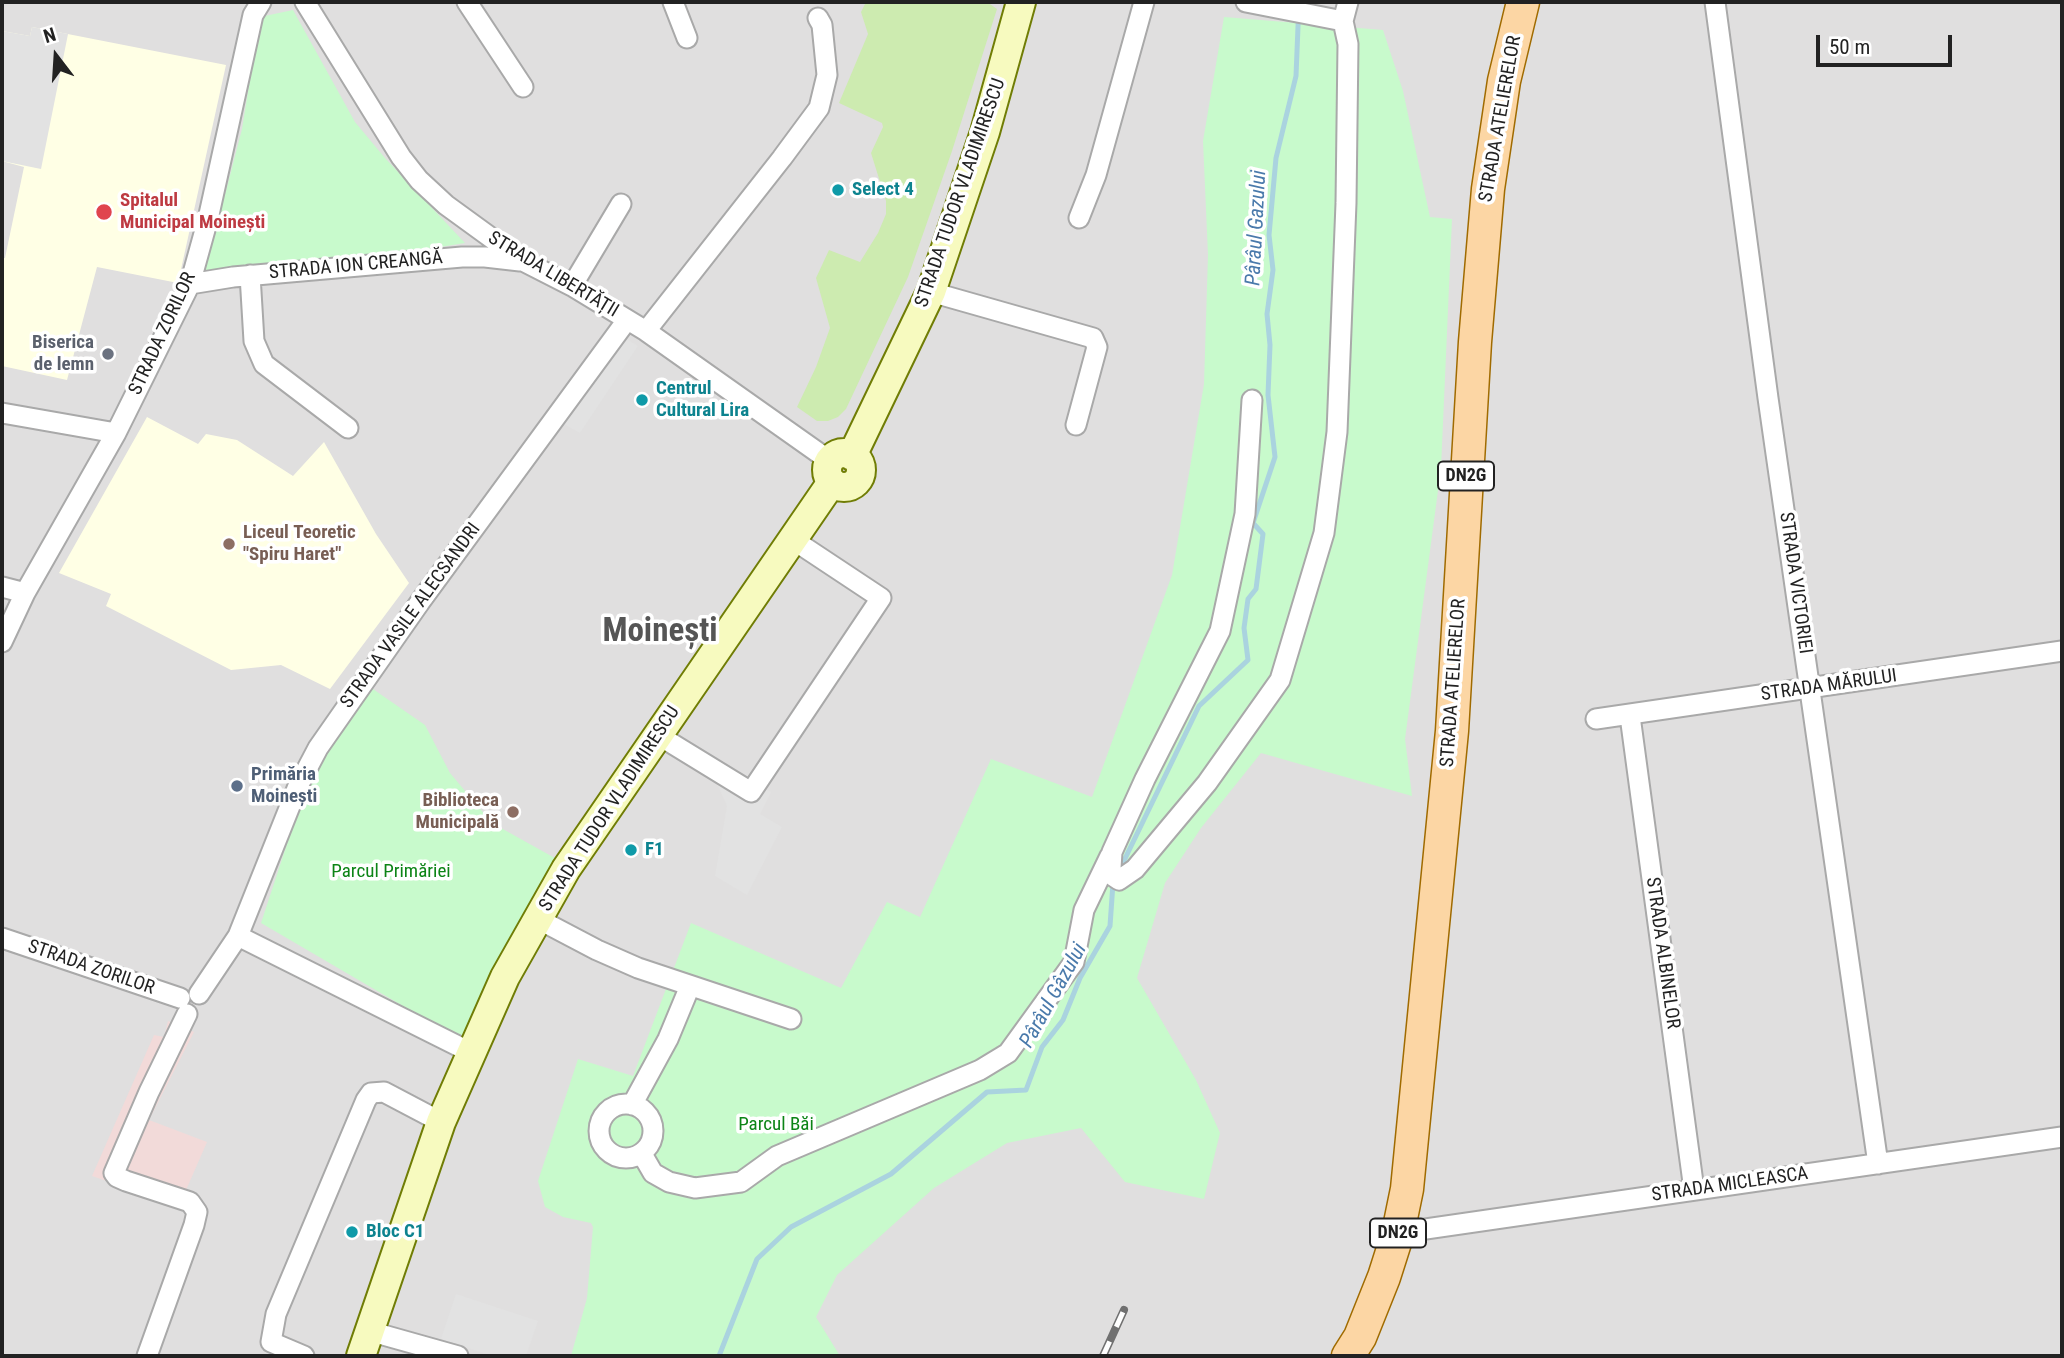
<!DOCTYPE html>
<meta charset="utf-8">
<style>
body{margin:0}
#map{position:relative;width:2064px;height:1358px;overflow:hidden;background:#f2efe9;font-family:"Roboto Condensed",sans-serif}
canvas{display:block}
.frame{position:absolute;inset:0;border:4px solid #222;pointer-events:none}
.north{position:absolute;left:21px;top:21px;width:70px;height:70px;-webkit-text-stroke:5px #fff;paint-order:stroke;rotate:343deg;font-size:19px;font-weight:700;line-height:28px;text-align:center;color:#222}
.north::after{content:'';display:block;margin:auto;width:24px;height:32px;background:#222;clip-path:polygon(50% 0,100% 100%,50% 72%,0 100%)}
.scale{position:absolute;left:1816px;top:35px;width:136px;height:32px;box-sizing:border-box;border:4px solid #222;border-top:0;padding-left:9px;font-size:21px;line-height:24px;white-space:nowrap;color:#222;-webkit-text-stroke:5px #fff;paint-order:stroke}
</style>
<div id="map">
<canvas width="2064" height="1358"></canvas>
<div class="frame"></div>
<div class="north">N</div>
<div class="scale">50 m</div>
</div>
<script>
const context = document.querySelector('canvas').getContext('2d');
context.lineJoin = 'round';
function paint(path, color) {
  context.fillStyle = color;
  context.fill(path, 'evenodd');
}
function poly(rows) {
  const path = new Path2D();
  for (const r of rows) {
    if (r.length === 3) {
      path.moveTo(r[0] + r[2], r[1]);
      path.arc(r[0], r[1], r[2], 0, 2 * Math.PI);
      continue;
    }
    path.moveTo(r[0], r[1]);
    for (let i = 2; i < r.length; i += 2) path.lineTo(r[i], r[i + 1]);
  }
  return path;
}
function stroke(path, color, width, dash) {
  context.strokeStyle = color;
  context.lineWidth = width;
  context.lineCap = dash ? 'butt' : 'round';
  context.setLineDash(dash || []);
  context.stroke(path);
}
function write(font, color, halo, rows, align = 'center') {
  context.font = font + ' "Roboto Condensed",sans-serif';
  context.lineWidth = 7;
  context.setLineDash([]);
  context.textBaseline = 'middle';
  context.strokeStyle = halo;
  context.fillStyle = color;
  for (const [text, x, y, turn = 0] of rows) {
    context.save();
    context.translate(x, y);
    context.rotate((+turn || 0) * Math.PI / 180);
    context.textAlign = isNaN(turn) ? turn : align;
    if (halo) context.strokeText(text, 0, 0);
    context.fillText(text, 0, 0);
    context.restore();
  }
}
const residential = poly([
 [2,2,2062,2,2062,1356,2,1356]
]);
const commercial = poly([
 [168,1021,194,1032,149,1120,207,1142,179,1206,92,1176,154,1035,164,1037]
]);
const education = poly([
 [32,27,226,65,178,283,97,267,67,380,2,366,2,258,5,258,24,167,2,161,2,31,30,36],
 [147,417,198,444,206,434,237,440,293,476,324,442,376,534,409,583,330,689,281,665,231,670,106,606,111,594,59,573]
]);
const grass = poly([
 [866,2,987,2,997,9,952,151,908,277,846,409,838,417,828,421,817,421,797,407,816,367,830,328,816,278,829,250,860,262,878,233,886,214,886,201,871,153,883,127,882,123,839,103,868,34,861,12]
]);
const park = poly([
 [293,10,355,122,385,158,465,243,380,257,242,271,199,271,226,191,242,129,260,17],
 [1224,17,1383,30,1403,91,1430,217,1452,219,1441,468,1405,739,1412,796,1261,753,1201,828,1165,883,1137,978,1196,1080,1220,1133,1204,1199,1125,1182,1081,1128,1007,1143,934,1188,837,1275,816,1317,840,1356,571,1356,587,1298,593,1227,591,1223,563,1217,545,1207,538,1181,578,1059,633,1076,691,923,841,988,887,902,920,917,991,759,1092,797,1172,575,1204,384,1208,255,1203,141],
 [370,687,425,725,450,773,492,823,562,862,468,1044,261,923,308,780]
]);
const parking = poly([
 [32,27,68,34,41,169,2,161,2,31,30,36],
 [623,337,638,346,580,433,562,423],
 [724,778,757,785,771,792,760,814,782,827,747,895,715,876,727,806,718,786],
 [456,1294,538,1321,526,1356,492,1356,441,1339]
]);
const stream = poly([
 [1119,871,1199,706,1248,660,1244,628,1248,599,1256,589,1263,534,1253,523,1275,457,1268,395,1270,345,1267,314,1273,270,1269,235,1276,158,1296,76,1299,2],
 [719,1356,757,1259,791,1227,891,1174,987,1092,1026,1090,1042,1047,1063,1020,1080,978,1110,926,1113,883]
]);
const street = poly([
 [305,2,401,157,419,180,446,205,523,261,572,286,646,331,830,461],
 [467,2,523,87],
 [673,2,687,38],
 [1246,2,1343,21],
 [1715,2,1768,398,1878,1164],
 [1079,218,1096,175,1144,2],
 [250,275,254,341,264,364,348,428],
 [190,284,233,277,462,257,485,257,520,261],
 [572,286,621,204],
 [931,292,1093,338,1097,347,1076,425],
 [646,331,782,158,819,108,827,75,822,25,818,18],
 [1252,400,1245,514,1220,631,1145,779,1112,852,1111,868,1113,876,1119,880,1135,869,1207,783,1280,680,1324,533,1337,432,1346,203,1348,44,1343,21,1348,2],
 [2,413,116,433],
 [2,587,25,593],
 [2,642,25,593,116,433,190,284,208,219,253,15,261,2],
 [1630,716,1694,1190],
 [1596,719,2062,651],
 [658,735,751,792,881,598,792,539],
 [538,919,597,950,638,968,791,1019],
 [238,936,298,786,318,748,420,602,627,320],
 [2,938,180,998],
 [199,994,238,936,472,1053],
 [626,1131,27],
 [632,1105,668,1039,690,986],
 [642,1154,653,1173,669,1182,695,1188,741,1182,777,1156,980,1070,1008,1053,1074,962,1084,910,1110,856],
 [1398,1233,2062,1137],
 [369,1331,458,1356],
 [147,1356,194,1225,197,1212,190,1202,126,1181,117,1177,114,1173,149,1092,187,1014],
 [304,1356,271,1342,276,1314,366,1100,371,1093,384,1092,441,1122]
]);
const secondary = poly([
 [844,470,17],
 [852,456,931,292,985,132,1021,2],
 [361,1356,441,1122,505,977,566,869,832,482]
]);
const primary = poly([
 [1348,1356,1360,1337,1384,1277,1398,1233,1407,1189,1452,731,1475,342,1488,189,1504,81,1523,2]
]);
const rail = poly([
 [1103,1356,1124,1310]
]);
const markers = [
 [838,190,7,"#0f9aa8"],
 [104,212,9,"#e0444e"],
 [108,354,7,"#6b7280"],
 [642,400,7,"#0f9aa8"],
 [229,544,7,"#8d6e63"],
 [237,786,7,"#5c6f8a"],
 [513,812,7,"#8d6e63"],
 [631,850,7,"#0f9aa8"],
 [352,1232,7,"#0f9aa8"]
];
const shields = [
 [1466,476,56],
 [1398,1233,56]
];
const shieldNames = [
 ["DN2G",1466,476],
 ["DN2G",1398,1233]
];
const streetNames = [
 ["STRADA ATELIERELOR",1501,119,-80],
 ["STRADA TUDOR VLADIMIRESCU",961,193,-71],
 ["STRADA ION CREANGĂ",356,266,-5],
 ["STRADA LIBERTĂȚII",553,275,31],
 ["STRADA ZORILOR",163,334,-65],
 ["STRADA VICTORIEI",1795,583,82],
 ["STRADA VASILE ALECSANDRI",411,616,-54],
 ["STRADA ATELIERELOR",1454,683,-86],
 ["STRADA MĂRULUI",1829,686,-8],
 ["STRADA TUDOR VLADIMIRESCU",610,809,-57],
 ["STRADA ALBINELOR",1662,953,82],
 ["STRADA ZORILOR",91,968,19],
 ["STRADA MICLEASCA",1730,1185,-8]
];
const cultureNames = [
 ["Select 4",852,190],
 ["Centrul",656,389],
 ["Cultural Lira",656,411],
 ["F1",645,850],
 ["Bloc C1",366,1232]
];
const healthNames = [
 ["Spitalul",120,201],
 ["Municipal Moinești",120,223]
];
const worshipNames = [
 ["Biserica",94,343],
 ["de lemn",94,365]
];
const educationNames = [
 ["Liceul Teoretic",243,533],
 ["\"Spiru Haret\"",243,555],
 ["Biblioteca",499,801,"right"],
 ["Municipală",499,823,"right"]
];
const serviceNames = [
 ["Primăria",251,775],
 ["Moinești",251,797]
];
const parkNames = [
 ["Parcul Primăriei",391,872],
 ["Parcul Băi",776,1125]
];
const waterNames = [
 ["Pârâul Gazului",1257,228,-87],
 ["Pârâul Gâzului",1054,996,-61]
];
const townNames = [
 ["Moinești",660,633]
];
paint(residential, '#e0dfdf');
paint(commercial, '#f2dad9');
paint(education, '#ffffe5');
paint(grass, '#cdebb0');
paint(park, '#c8facc');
paint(parking, '#e2e2e2');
stroke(stream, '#aad3df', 5);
stroke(street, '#a9a9a9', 23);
stroke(secondary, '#707d05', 32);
stroke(primary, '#a06b00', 35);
stroke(street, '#fff', 19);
stroke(secondary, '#f7fabf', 28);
stroke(primary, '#fcd6a4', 32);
stroke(rail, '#707070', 8);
stroke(rail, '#fff', 5, [16]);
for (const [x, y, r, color] of markers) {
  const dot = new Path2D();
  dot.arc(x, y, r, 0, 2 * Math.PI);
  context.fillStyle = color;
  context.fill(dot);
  stroke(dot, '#fff', 2.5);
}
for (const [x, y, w] of shields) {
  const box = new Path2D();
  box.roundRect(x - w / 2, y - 14.5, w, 29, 5);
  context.fillStyle = '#fff';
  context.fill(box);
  stroke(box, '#222', 2);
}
write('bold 18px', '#222', null, shieldNames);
write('19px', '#222', '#fff', streetNames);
write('bold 19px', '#0d838f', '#fff', cultureNames, 'left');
write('bold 19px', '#be3a42', '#fff', healthNames, 'left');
write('bold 19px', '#5b616d', '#fff', worshipNames, 'right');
write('bold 19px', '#785e54', '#fff', educationNames, 'left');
write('bold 19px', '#4e5e75', '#fff', serviceNames, 'left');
write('19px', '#0c8416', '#fff', parkNames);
write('italic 21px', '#4a7aab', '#fff', waterNames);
write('bold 33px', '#555', '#fff', townNames);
</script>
